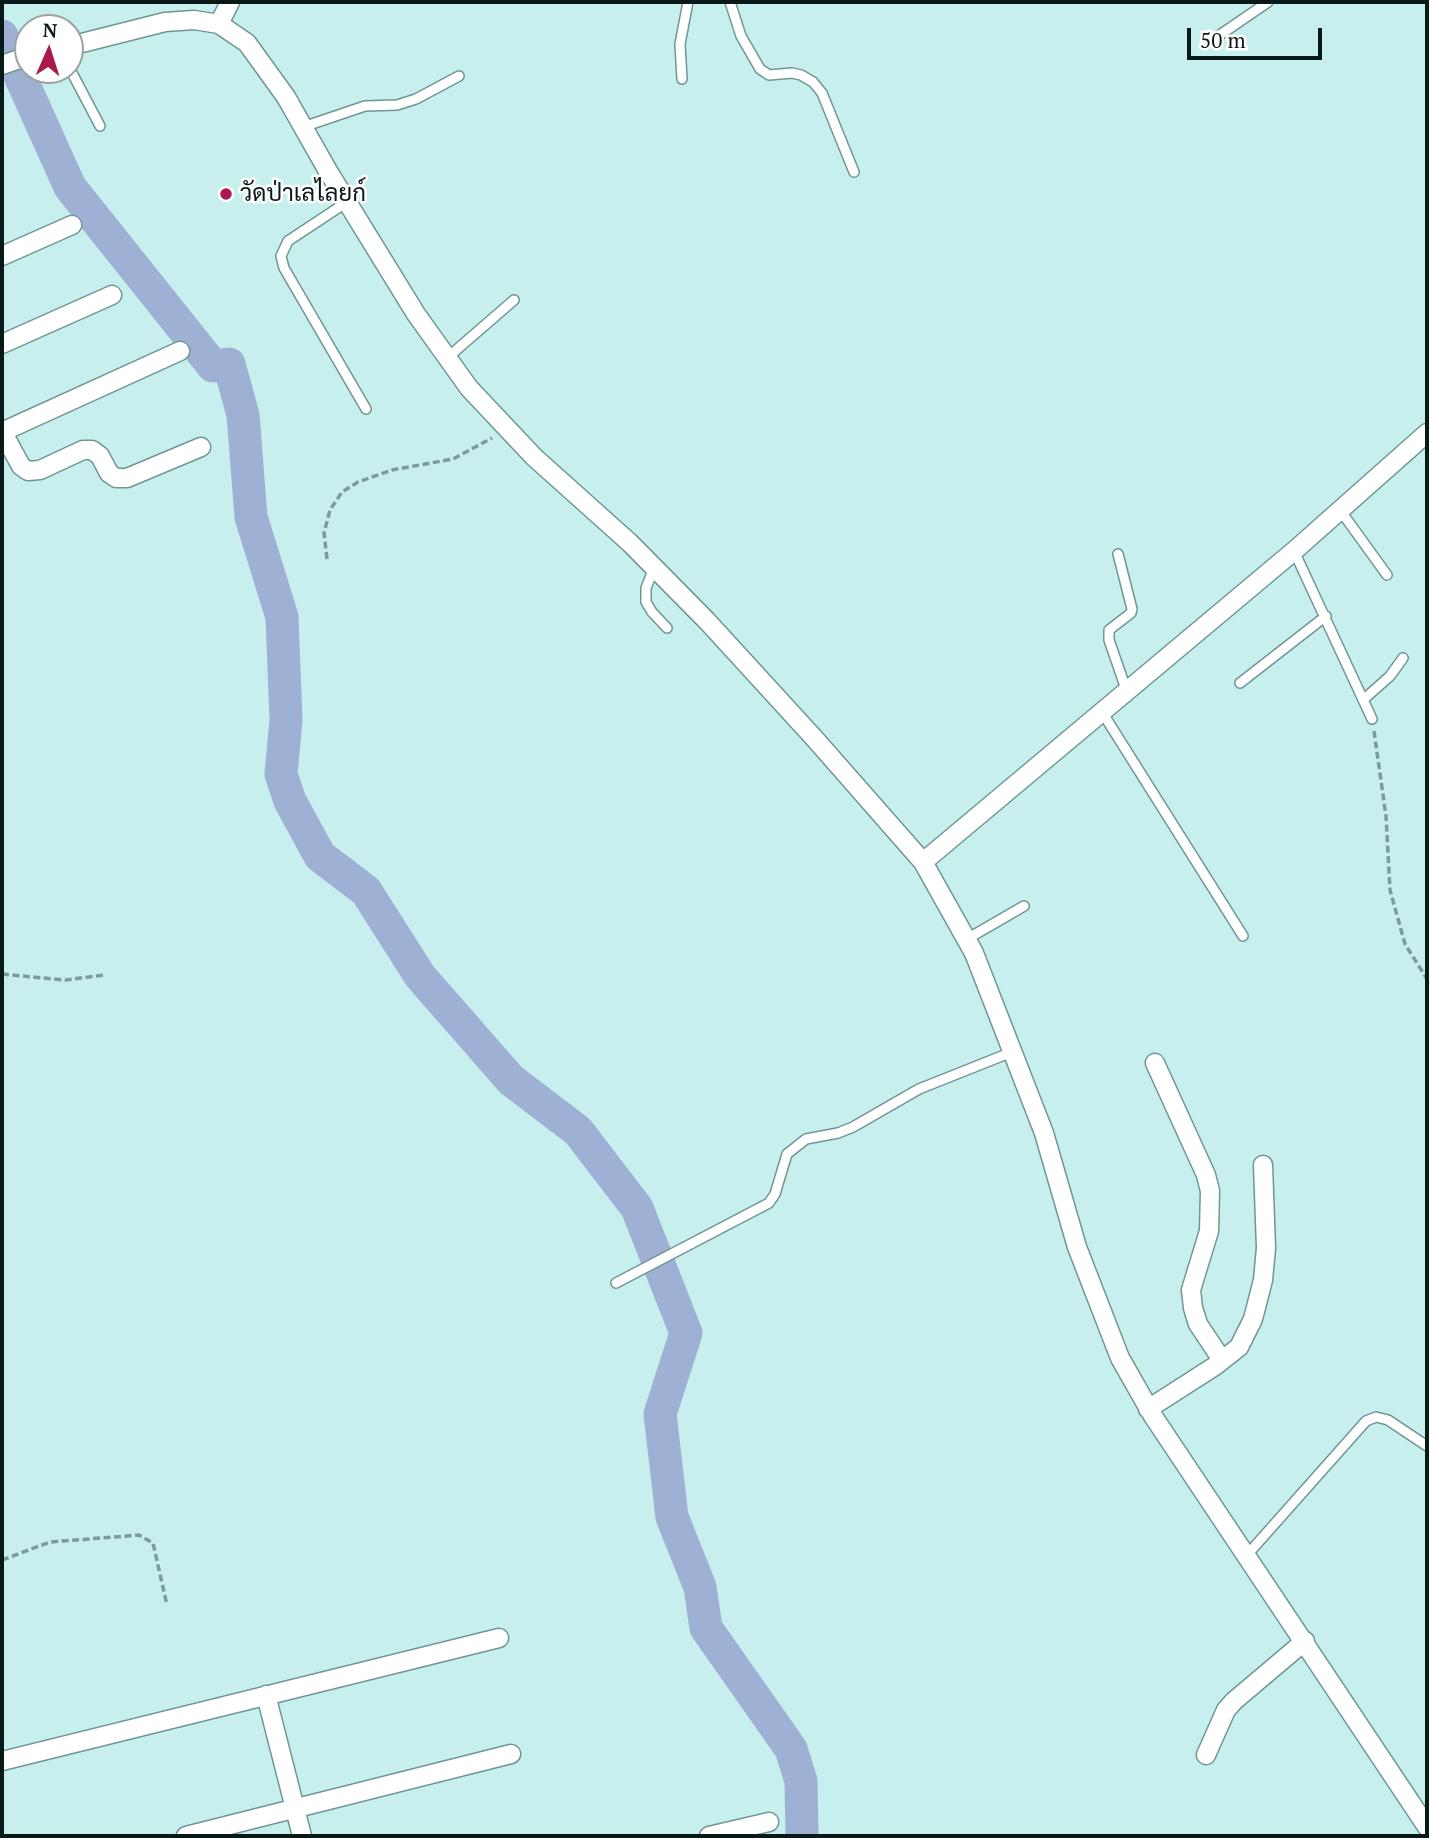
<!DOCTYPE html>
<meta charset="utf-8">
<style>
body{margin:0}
#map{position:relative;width:1429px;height:1838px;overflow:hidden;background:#c6efed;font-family:"PT Serif",serif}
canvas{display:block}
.frame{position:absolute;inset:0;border:4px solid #091918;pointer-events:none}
.north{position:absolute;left:14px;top:14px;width:70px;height:70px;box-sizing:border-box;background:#fff;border:2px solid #9da3a3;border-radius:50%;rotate:3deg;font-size:19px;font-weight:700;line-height:28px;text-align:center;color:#091918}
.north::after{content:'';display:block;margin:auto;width:24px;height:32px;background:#aa184d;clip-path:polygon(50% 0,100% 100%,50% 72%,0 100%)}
.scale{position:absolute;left:1187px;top:28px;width:135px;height:32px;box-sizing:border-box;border:4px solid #091918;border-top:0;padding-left:9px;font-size:21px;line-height:24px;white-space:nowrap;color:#091918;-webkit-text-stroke:5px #fff;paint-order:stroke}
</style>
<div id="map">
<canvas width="1429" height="1838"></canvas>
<div class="frame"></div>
<div class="north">N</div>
<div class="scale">50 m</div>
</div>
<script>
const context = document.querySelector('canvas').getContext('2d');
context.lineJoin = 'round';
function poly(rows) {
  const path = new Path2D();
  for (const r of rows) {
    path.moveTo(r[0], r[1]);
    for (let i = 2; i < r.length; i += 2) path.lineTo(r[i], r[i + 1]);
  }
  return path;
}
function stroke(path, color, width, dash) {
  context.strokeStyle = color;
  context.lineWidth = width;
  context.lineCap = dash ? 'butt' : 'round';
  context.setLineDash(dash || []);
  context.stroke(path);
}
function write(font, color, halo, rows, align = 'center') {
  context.font = font + ' "PT Serif",Sarabun,serif';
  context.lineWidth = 5;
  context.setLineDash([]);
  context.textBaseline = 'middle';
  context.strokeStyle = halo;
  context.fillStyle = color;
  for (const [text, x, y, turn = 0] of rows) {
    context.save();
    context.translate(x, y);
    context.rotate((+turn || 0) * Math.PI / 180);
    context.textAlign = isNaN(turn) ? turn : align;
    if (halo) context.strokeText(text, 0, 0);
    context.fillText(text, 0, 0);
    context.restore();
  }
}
const river = poly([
 [2,36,70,187,213,366,229,364,243,415,251,517,282,617,286,720,281,774,290,801,320,856,366,891,420,976,511,1080,578,1131,637,1208,686,1333,660,1414,672,1517,700,1587,706,1628,791,1749,801,1781,802,1836]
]);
const path = poly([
 [327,559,324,533,330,510,342,492,358,482,392,470,453,459,492,438],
 [1374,731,1386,816,1390,890,1405,944,1427,979],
 [2,974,65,980,104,975],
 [2,1560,50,1542,139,1535,153,1543,167,1605]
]);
const lane = poly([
 [730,2,741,36,760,69,769,75,792,73,801,75,813,82,822,93,854,172],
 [1214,39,1268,2],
 [70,69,100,126],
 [682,79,680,44,688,2],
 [303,127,365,106,397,105,416,99,459,76],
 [347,202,288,241,281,256,284,268,366,409],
 [447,358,514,300],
 [1340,510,1387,575],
 [1294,551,1372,719],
 [1118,554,1132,609,1131,613,1109,630,1109,640,1127,692],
 [654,568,646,588,646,602,652,612,667,628],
 [1240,683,1326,616],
 [1363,700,1390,676,1403,658],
 [1102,712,1243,936],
 [967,939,1024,906],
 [616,1283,769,1203,775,1194,787,1154,806,1139,838,1133,853,1127,919,1089,1012,1052],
 [1247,1555,1366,1421,1376,1417,1388,1420,1427,1446]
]);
const street = poly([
 [219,24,230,2],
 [70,46,165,22,194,20,219,24,247,43,286,97,328,171,416,314,469,388,534,457,630,543,707,621,815,739,923,862,974,953,1044,1133,1077,1247,1120,1358,1153,1416,1427,1827],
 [2,65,28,56],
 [2,256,72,225],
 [2,344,112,295],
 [2,431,21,466,28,471,40,470,83,450,92,450,100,456,109,473,116,478,127,478,201,447],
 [2,432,180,351],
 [923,862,1294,551,1427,433],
 [1155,1063,1206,1175,1210,1191,1209,1231,1191,1290,1193,1308,1198,1324,1222,1360],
 [1148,1409,1215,1366,1239,1347,1253,1319,1263,1280,1266,1248,1263,1165],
 [266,1695,302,1836],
 [1206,1755,1226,1710,1234,1701,1305,1641],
 [2,1761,499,1638],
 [186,1836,511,1754],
 [709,1836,769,1822]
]);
const markers = [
 [226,194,7,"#aa184d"]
];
const poiNames = [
 ["วัดป่าเลไลยก์",240,194]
];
stroke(river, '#9eb1d4', 33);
stroke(lane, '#709694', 12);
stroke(street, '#709694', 21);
stroke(path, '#7c9b99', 3.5, [7, 3.5]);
stroke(lane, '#fff', 9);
stroke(street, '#fff', 18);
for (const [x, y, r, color] of markers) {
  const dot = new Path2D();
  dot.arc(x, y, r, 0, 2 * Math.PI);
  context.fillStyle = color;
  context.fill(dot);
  stroke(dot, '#fff', 2.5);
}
write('24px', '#091918', '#fff', poiNames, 'left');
</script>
